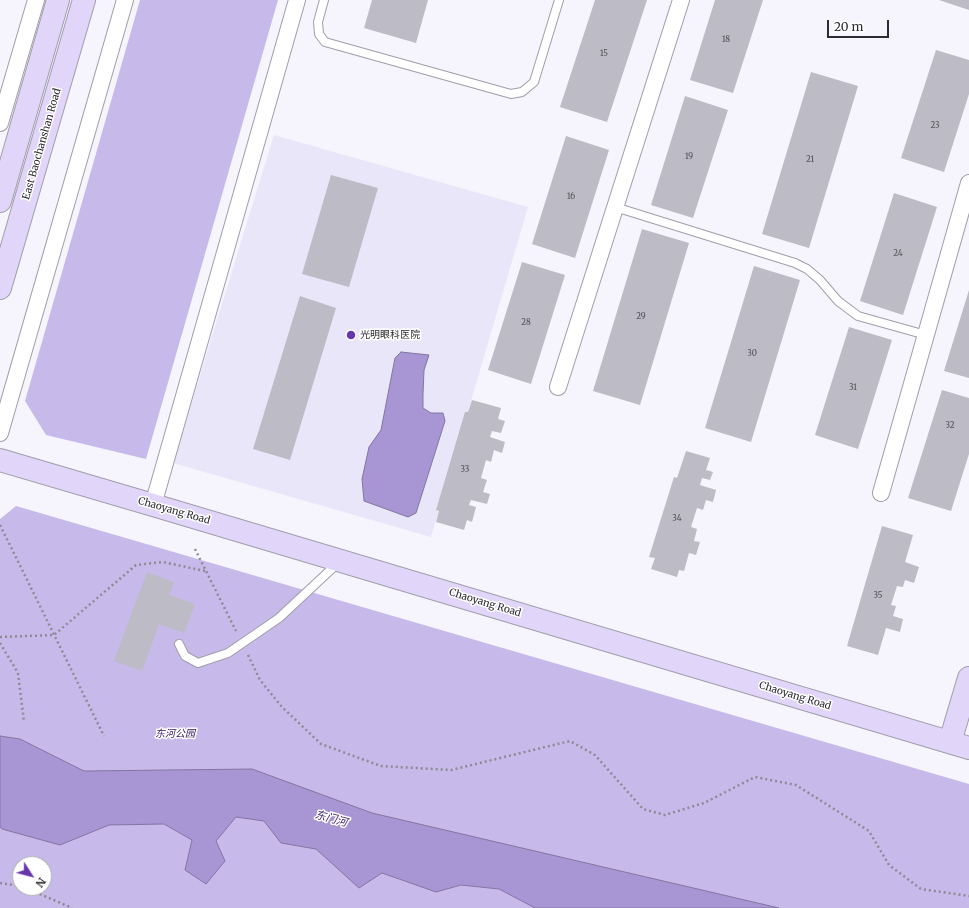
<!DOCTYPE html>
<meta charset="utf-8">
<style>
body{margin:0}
#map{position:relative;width:969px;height:908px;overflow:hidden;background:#f6f4fd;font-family:Merriweather,serif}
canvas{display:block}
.north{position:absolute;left:12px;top:856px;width:40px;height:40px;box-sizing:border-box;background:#fff;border:1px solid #ababad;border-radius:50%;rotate:126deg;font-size:11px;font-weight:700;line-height:16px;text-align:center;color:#2d2c31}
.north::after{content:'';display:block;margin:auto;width:14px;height:18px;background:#6636ad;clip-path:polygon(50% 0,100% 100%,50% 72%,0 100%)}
.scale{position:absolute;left:827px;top:20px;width:62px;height:18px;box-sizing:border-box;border:2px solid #2d2c31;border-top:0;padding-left:5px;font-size:12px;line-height:14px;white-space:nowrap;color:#2d2c31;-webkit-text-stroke:3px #fff;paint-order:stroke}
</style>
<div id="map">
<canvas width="969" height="908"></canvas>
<div class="north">N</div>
<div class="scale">20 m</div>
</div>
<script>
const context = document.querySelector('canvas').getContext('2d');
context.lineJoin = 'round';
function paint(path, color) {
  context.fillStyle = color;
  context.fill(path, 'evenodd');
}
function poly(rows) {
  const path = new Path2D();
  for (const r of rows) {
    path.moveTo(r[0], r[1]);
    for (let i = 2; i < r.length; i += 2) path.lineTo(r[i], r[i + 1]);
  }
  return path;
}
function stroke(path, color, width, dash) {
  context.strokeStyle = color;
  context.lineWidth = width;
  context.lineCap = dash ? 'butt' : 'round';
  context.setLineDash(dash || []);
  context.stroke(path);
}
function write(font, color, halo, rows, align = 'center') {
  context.font = font + ' Merriweather,"Noto Sans SC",serif';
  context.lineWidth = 3;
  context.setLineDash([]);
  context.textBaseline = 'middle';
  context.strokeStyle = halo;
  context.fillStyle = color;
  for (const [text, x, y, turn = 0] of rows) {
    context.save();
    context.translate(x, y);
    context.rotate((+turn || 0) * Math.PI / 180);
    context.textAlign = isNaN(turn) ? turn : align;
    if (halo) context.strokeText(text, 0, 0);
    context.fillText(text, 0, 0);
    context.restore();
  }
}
const built = poly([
 [274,135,528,207,431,537,173,463]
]);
const green = poly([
 [140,0,278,0,146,459,46,435,25,401],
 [16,506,969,784,969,908,0,908,0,519],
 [20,864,44,864,44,888,20,888]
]);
const water = poly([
 [401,352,429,355,424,370,423,394,423,408,431,413,443,413,445,421,416,513,408,517,364,501,362,479,369,447,381,430,395,358,401,352],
 [0,736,20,739,84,771,252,769,372,813,779,908,535,908,499,889,461,885,436,892,382,873,359,888,316,849,281,843,264,821,236,817,216,841,225,861,206,884,185,870,192,840,164,824,109,825,60,845,2,829,0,827,0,736]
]);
const building = poly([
 [372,0,428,0,416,43,364,28],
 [595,0,647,0,607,122,560,107],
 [715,0,763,0,733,93,690,80],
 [939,0,969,0,969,10],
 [936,50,969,60,969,94,944,172,901,158],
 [811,72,858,86,809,248,762,234],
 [685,96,728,110,693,218,651,205],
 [566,136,609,150,575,258,532,244],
 [331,175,378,188,349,287,302,274],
 [894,193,937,207,903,315,860,301],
 [642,229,689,243,640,405,593,391],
 [522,262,565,275,531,384,488,370],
 [754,266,800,280,751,442,705,428],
 [969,290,969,378,944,371],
 [300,296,336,308,290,460,253,449],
 [849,327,892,340,858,449,815,435],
 [942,390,969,398,969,454,951,511,908,498],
 [472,400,501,408,498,419,505,421,501,433,492,431,490,437,505,442,502,453,494,450,491,462,486,460,481,478,487,480,483,492,490,494,487,504,471,500,469,505,476,507,472,522,467,520,464,530,436,522,439,511,436,510,465,412,468,412],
 [686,451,710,458,706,470,713,472,710,480,702,478,700,485,716,490,713,502,706,500,703,510,697,508,691,527,697,529,694,541,700,542,696,555,689,553,684,571,679,570,677,577,651,569,655,558,649,557,674,477,677,478],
 [882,526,913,535,905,562,919,567,914,583,905,580,903,587,897,586,891,605,896,606,893,616,903,619,900,632,886,628,878,655,847,646],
 [147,572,174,582,169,595,195,604,184,633,159,624,142,671,114,661]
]);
const path = poly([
 [0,525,104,736],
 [195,549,236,631],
 [0,637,54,635,136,565,163,562,205,571],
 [0,643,18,673,24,722],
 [248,655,260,680,282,707,321,744,381,766,451,770,570,741,595,755,643,809,665,815,704,803,755,777,796,785,869,831,889,865,921,889,969,896],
 [0,883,20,886],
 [26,888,72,908]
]);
const lane = poly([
 [324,0,318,22,319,34,325,42,511,94,522,92,534,82,559,0],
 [615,207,795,263,807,269,820,280,838,301,858,316,926,335],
 [179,644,185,656,198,663,228,653,279,618,339,562]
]);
const street = poly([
 [0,123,36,0],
 [558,387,681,0],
 [0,433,125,0],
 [881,493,969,183],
 [153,505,297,0]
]);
const secondary = poly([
 [0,201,58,0],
 [0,288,84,0],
 [0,460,153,505,969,748],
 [950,742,969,678]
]);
const markers = [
 [351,335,5,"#6636ad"]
];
const numberNames = [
 ["18",726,40],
 ["15",604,54],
 ["23",935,126],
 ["19",689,157],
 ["21",810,160],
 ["16",571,197],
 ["24",898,254],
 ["29",641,317],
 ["28",526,323],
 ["30",752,354],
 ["31",853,388],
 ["32",950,426],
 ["33",465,470],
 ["34",677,519],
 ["35",878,596]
];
const streetNames = [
 ["East Baochanshan Road",42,144,-74],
 ["Chaoyang Road",174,511,16],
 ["Chaoyang Road",485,603,17],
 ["Chaoyang Road",795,696,17]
];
const poiNames = [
 ["光明眼科医院",360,335]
];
const parkNames = [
 ["东河公园",175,734]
];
const waterNames = [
 ["东门河",331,819,15]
];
paint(built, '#eae6f9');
paint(green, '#c7baeb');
paint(water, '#a796d3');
stroke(water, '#8276a2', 1);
paint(building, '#bdbbc6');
stroke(lane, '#a09ea9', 10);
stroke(street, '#a09ea9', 18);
stroke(secondary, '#a09ea9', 24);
stroke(path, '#8c8b92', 2.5, [2, 3]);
stroke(lane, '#fff', 8);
stroke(street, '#fff', 16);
stroke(secondary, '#e1d5f9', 22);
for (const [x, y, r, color] of markers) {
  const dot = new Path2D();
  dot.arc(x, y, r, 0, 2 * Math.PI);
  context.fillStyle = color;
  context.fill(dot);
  stroke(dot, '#fff', 1.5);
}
write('8px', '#515056', null, numberNames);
write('10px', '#2d2c31', '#fff', streetNames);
write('10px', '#2d2c31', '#fff', poiNames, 'left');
write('italic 10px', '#33155d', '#fff', parkNames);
write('italic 11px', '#40256d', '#fff', waterNames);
</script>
